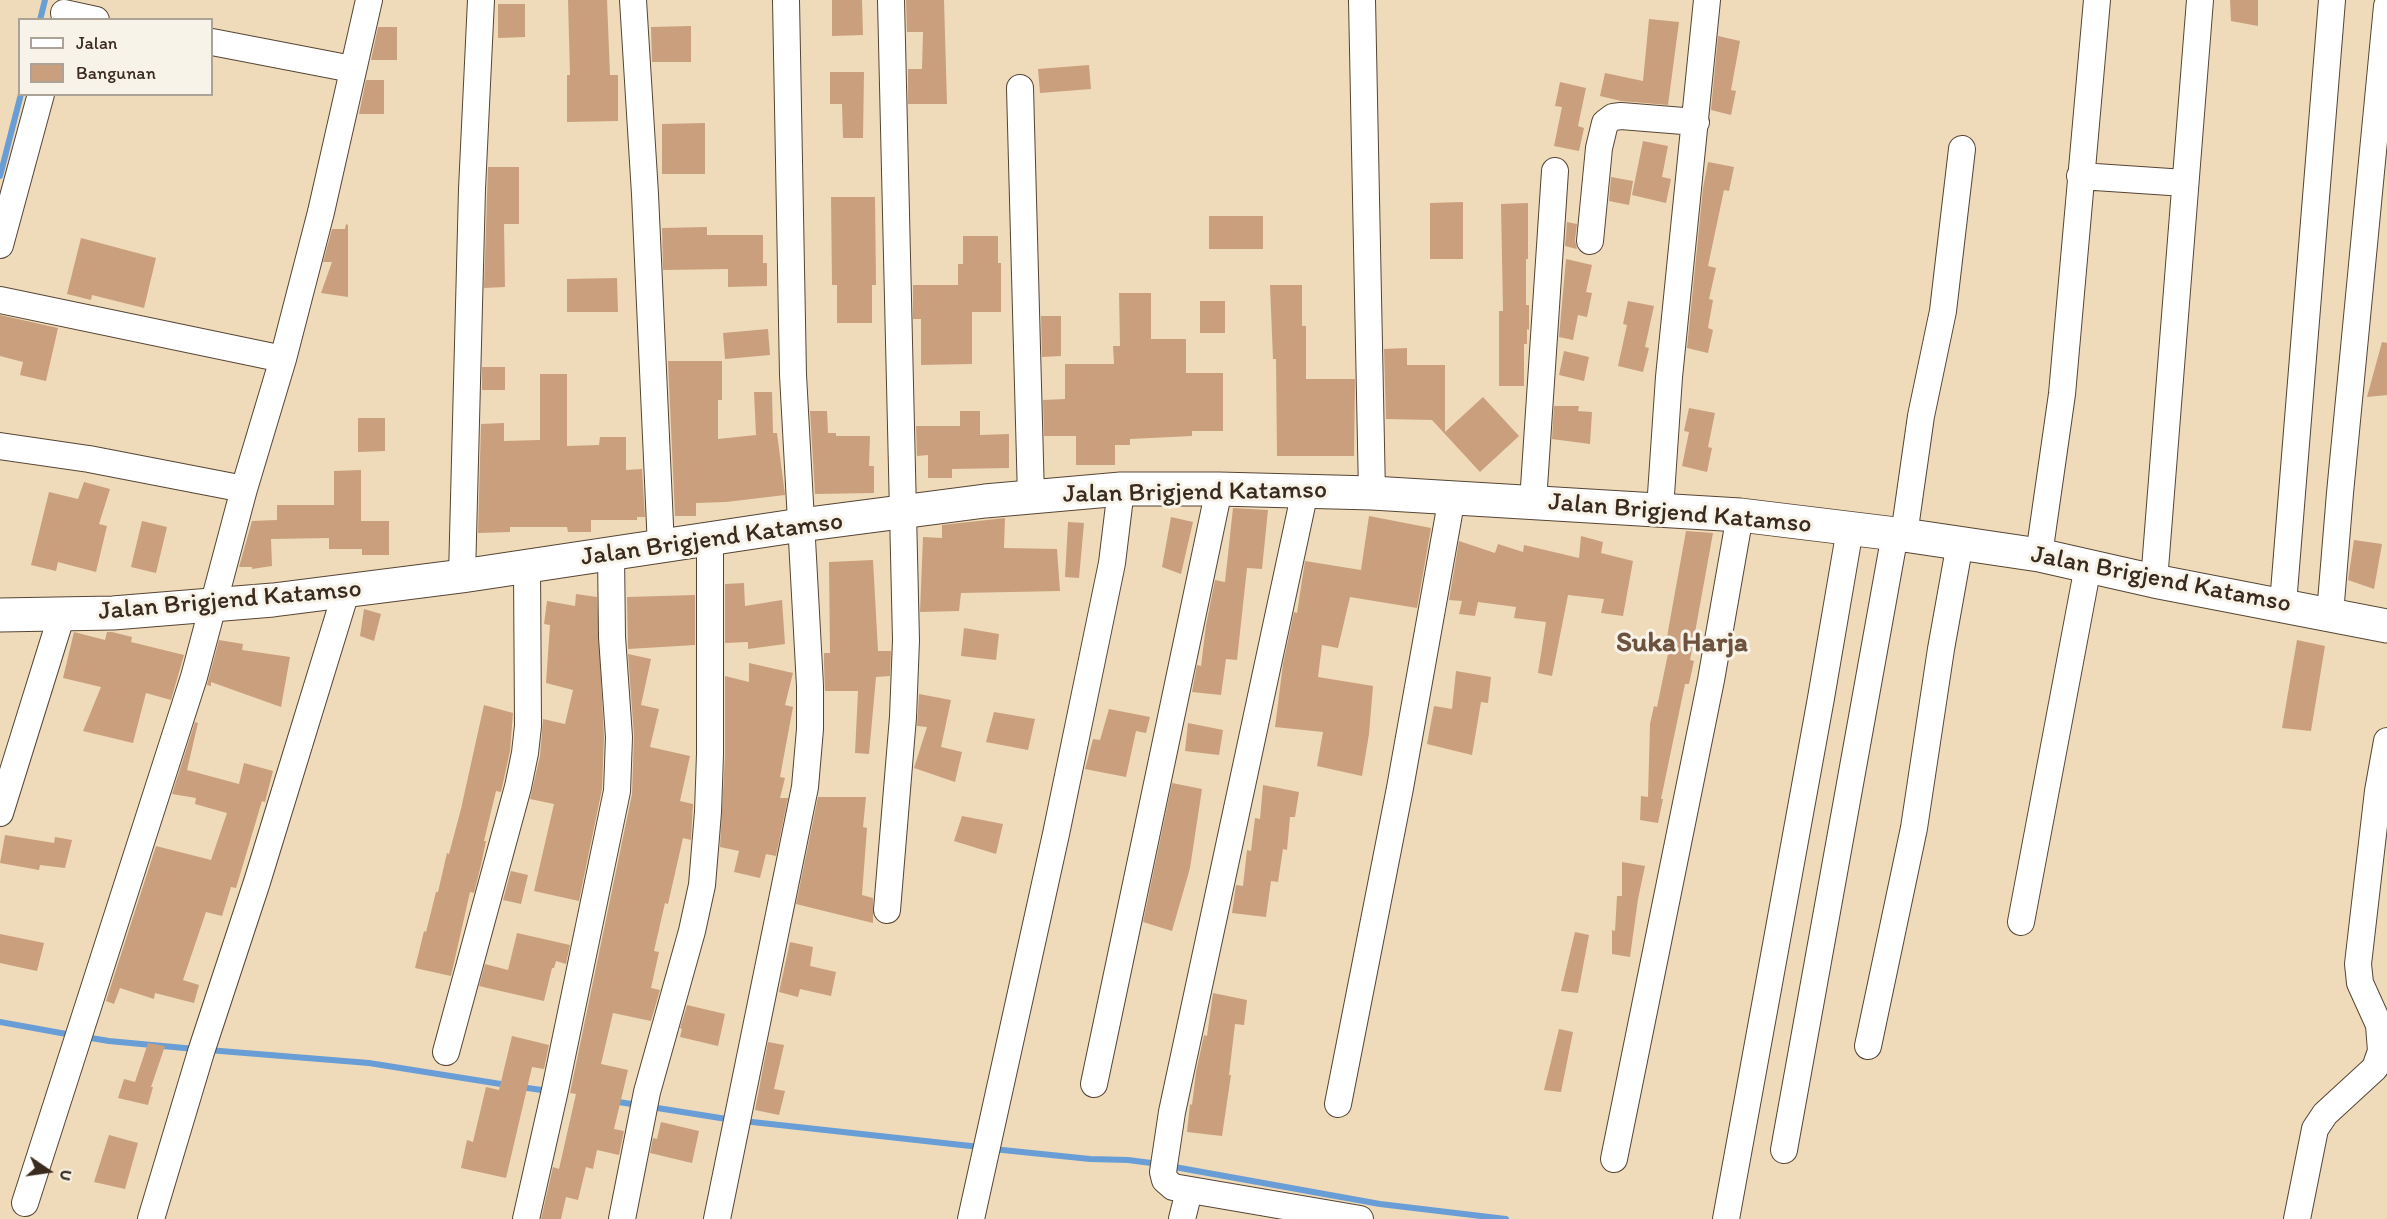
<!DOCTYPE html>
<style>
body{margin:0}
#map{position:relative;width:2387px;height:1219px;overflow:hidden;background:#efdbb9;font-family:Itim,sans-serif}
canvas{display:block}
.legend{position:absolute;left:18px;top:18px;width:195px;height:78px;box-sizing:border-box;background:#f7f3e8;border:2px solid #aca397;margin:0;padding:8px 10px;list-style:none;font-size:18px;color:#3b2a1e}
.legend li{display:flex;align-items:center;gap:12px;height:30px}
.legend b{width:30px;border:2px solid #aca397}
.north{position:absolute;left:18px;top:1141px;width:60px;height:60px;-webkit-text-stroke:4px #f7f3e8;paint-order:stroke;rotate:103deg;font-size:16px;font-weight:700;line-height:24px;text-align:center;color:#3b2a1e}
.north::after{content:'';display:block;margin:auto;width:21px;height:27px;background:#3b2a1e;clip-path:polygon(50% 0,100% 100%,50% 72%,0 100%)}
</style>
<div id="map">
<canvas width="2387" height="1219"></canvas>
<ul class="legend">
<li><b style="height:8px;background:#fff"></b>Jalan</li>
<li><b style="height:16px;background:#ca9f7d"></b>Bangunan</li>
</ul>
<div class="north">U</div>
</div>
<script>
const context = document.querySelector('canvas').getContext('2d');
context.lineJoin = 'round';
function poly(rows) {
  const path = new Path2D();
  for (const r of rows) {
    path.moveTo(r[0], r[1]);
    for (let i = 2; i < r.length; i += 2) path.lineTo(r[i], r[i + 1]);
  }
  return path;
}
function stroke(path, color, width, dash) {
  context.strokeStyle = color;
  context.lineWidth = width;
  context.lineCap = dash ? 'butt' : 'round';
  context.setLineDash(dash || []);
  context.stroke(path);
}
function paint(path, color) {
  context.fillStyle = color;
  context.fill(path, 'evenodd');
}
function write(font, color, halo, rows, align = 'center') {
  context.font = font + ' Itim,sans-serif';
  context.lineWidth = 6;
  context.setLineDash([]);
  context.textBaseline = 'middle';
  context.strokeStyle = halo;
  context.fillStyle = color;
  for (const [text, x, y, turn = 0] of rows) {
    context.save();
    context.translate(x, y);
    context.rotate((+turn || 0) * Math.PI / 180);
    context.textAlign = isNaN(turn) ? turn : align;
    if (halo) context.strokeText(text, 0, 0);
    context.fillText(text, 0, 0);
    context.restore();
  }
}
const stream = poly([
 [40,20,45,0],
 [0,176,21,94],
 [0,1022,72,1035],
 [85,1037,109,1041,195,1049],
 [208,1050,369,1063,507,1085],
 [520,1087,549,1091],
 [612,1101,638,1105],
 [651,1107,733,1120],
 [743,1121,980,1147],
 [993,1149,1090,1159,1128,1160,1159,1164],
 [1169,1166,1380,1204,1506,1219]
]);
const building = poly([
 [568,0,607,0,610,75,618,75,618,121,567,122,567,75,570,75],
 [832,0,862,0,863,35,832,36],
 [906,0,944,0,947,104,908,104,908,69,922,69,923,32,907,32],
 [2230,0,2258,0,2258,26,2231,21],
 [498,4,525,4,525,37,498,38],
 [1649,19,1679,22,1668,105,1621,101,1600,96,1605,73,1643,81],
 [691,26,691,62,652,62,651,27],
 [378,27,397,27,397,60,371,60],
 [1718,36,1740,41,1731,90,1736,91,1731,115,1711,110],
 [1089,65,1091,89,1040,93,1038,69],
 [830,72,864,72,863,138,843,138,842,104,830,104],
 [366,80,384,80,384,114,359,114],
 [1560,82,1586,88,1578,126,1584,128,1579,151,1554,146,1562,107,1555,106],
 [705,123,705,174,662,174,662,124],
 [1643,141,1668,146,1662,177,1671,179,1666,203,1632,195],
 [1708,162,1734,167,1729,191,1724,190,1708,266,1716,268,1709,299,1713,300,1708,328,1713,330,1708,353,1687,348,1703,188],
 [488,167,519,167,519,224,504,224,505,287,484,288],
 [1611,177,1633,181,1629,205,1609,201],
 [831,197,875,197,876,285,872,285,872,323,837,323,837,285,832,285],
 [1463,202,1463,259,1430,259,1430,203],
 [1528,203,1528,259,1526,259,1526,305,1529,305,1529,330,1527,329,1527,344,1524,344,1524,386,1499,386,1499,311,1503,311,1501,204],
 [1209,216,1263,216,1263,249,1209,249],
 [1567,222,1577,224,1575,240,1577,249,1565,246],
 [346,224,348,225,348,297,321,293,332,262,323,262,332,229,345,229],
 [707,227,707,235,763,235,763,263,767,263,767,286,728,287,728,269,663,270,662,228],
 [963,236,998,236,998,263,1001,263,1001,312,972,312,972,364,921,365,921,319,913,319,913,285,958,285,958,264,963,264],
 [81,238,156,258,144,308,92,295,91,300,67,294],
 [1566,259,1592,265,1586,292,1592,293,1587,317,1578,315,1573,340,1559,337],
 [617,278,618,312,567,312,567,279],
 [1270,285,1302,285,1302,326,1306,326,1306,379,1355,379,1354,456,1277,456,1276,359,1273,359],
 [1119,293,1151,293,1151,339,1186,339,1186,373,1223,373,1223,431,1192,431,1192,436,1130,439,1130,445,1115,445,1115,465,1076,465,1076,436,1044,436,1043,400,1065,399,1065,364,1114,364,1113,346,1120,346],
 [1200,301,1225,301,1225,333,1200,333],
 [1628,301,1654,306,1645,347,1649,348,1643,372,1618,366,1627,325,1623,324],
 [0,315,58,328,46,381,20,375,23,362,0,356],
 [1041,316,1061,316,1061,356,1042,357],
 [768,329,770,355,725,359,723,333],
 [2382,342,2387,343,2387,395,2367,397],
 [1407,348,1407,365,1445,365,1445,432,1483,397,1519,436,1480,472,1432,420,1386,419,1384,349],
 [1564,351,1589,357,1584,381,1559,375],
 [668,361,722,361,722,400,718,400,718,439,756,435,754,392,772,392,773,433,777,433,785,495,726,502,696,503,696,516,675,516],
 [482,367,505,367,505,390,482,390],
 [540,374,567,374,567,446,599,445,600,437,626,437,626,470,642,469,645,517,637,517,637,520,591,520,591,532,568,532,567,527,510,527,510,532,478,533,481,424,504,423,504,441,540,440],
 [1554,406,1579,406,1578,411,1592,412,1590,444,1552,439],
 [1689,408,1715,413,1708,447,1712,448,1707,472,1682,466,1689,432,1684,431],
 [810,411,827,411,828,433,836,433,836,436,870,436,869,466,874,466,874,493,815,494],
 [960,411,980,411,980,435,1009,434,1009,468,952,469,952,478,928,478,928,455,917,456,916,426,960,426],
 [358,418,385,418,385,451,358,452],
 [361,470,361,521,389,521,389,555,362,555,362,549,329,549,329,538,271,539,272,566,252,569,252,567,239,567,252,521,277,520,277,505,334,505,334,471],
 [84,482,110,489,99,524,107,526,96,572,58,562,56,571,31,565,49,492,78,499],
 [1233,508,1268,510,1262,569,1247,568,1237,660,1226,659,1221,695,1192,692,1197,665,1201,666,1206,625,1215,580,1225,582],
 [1369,516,1431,528,1417,608,1350,597,1338,648,1322,645,1318,677,1373,686,1369,734,1362,776,1317,766,1323,732,1275,727,1283,664,1294,612,1297,613,1305,561,1361,570],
 [1171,517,1193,522,1181,574,1162,567],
 [1005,518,1004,548,1057,549,1060,591,961,593,959,611,920,612,923,537,942,538,942,525],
 [142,521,167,527,156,573,131,567],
 [1068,522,1084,523,1079,578,1065,577],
 [1686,531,1713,533,1690,660,1694,661,1689,684,1685,684,1661,799,1663,799,1658,823,1640,820,1641,796,1648,797,1650,724,1654,706,1657,707,1669,649,1665,648],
 [1581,536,1603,542,1601,553,1633,561,1623,616,1601,613,1604,599,1568,595,1552,676,1538,673,1546,622,1514,618,1516,607,1478,602,1475,616,1459,614,1462,601,1449,600,1459,541,1495,553,1498,544,1523,552,1524,545,1579,558],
 [2354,540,2382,544,2374,589,2348,580],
 [873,560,878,651,891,651,890,676,876,677,869,754,855,753,858,691,825,691,824,665,824,653,830,653,829,562],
 [744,583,745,606,782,600,785,644,748,649,748,642,725,643,725,584],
 [576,594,597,597,604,737,602,789,579,901,534,891,554,804,530,799,540,756,543,719,565,724,573,690,546,683,550,625,544,624,547,601,575,606],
 [695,595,695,645,628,649,627,597],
 [364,609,381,614,374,641,360,636],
 [964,628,999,634,996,660,961,656],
 [74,632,105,640,107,632,112,632,132,637,131,642,184,655,171,700,146,693,133,743,83,731,101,687,63,678],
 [219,640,243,644,242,650,290,657,281,707,211,682,211,686,207,685],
 [2297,640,2325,646,2311,731,2282,728],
 [628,654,651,659,641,705,659,709,650,747,690,756,680,801,693,804,691,840,683,838,668,904,665,903,654,951,659,952,651,988,660,990,651,1021,613,1013,601,1064,628,1070,614,1129,624,1131,619,1155,597,1150,593,1169,586,1167,578,1200,566,1197,561,1219,541,1219,553,1167,559,1169,576,1094,570,1093,632,794,634,736],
 [749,663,793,673,785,705,793,707,780,777,785,778,780,798,788,798,776,856,766,854,760,878,734,872,739,851,720,847,725,755,725,676,749,682],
 [1456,671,1491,677,1488,703,1481,702,1472,755,1427,744,1434,706,1452,709],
 [919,694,951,700,941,747,962,752,955,782,914,768,927,727,917,726],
 [484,705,513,713,510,751,501,792,496,791,484,841,486,841,481,865,474,893,470,892,451,976,415,968,424,931,426,932,436,892,438,892,447,853,449,854,461,809],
 [1109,709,1150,717,1146,733,1136,731,1126,777,1085,769,1093,739,1100,740],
 [994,712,1035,719,1028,750,986,742],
 [195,722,198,723,187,770,239,784,244,763,273,771,265,802,262,801,236,888,231,887,222,916,206,912,183,980,199,985,194,1003,155,993,154,999,120,988,114,1004,106,1001,156,846,211,860,227,813,195,804,196,798,172,794],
 [1188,723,1223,730,1219,755,1185,751],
 [1172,783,1202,789,1190,868,1172,931,1143,922],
 [1263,785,1299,792,1295,817,1290,817,1287,850,1283,849,1278,882,1271,881,1266,917,1232,913,1236,885,1243,886,1247,850,1251,851,1255,818,1260,819],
 [818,797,866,797,863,827,867,828,862,895,873,898,873,923,796,904],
 [962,816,1003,824,996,854,954,841],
 [5,835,54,843,55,837,72,840,65,868,40,865,39,870,0,863],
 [1622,862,1645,866,1638,899,1630,957,1612,954,1612,930,1615,931,1617,896,1622,896],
 [511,871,528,875,521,904,503,900],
 [1575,932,1589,935,1578,993,1561,991],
 [517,933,570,945,566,964,556,961,554,968,552,968,544,1001,479,986,485,964,508,970],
 [0,934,44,943,37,971,0,963],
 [790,942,813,947,810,966,836,972,831,996,800,989,798,997,779,992],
 [1213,993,1247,1000,1244,1025,1235,1024,1229,1075,1231,1075,1222,1136,1187,1132,1190,1104,1192,1105,1196,1072,1204,1035,1207,1036],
 [687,1005,725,1014,718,1046,680,1037,682,1029,680,1028],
 [1559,1029,1573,1032,1561,1092,1544,1090],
 [512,1036,549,1045,544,1069,532,1067,506,1178,461,1168,467,1140,473,1142,486,1087,499,1090],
 [768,1042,784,1045,774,1089,785,1091,779,1115,755,1110],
 [148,1043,165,1046,151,1087,153,1087,148,1105,118,1098,124,1079,135,1082],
 [661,1122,699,1131,692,1163,650,1153,653,1138,657,1139],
 [109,1135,138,1143,125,1189,94,1182]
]);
const minor = poly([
 [633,0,645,194,661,547],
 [1362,0,1372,493],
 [64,13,96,20],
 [212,42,352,69],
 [1020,88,1031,497],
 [2080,176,2185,183],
 [1590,241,1599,148,1605,123,1613,117,1621,116,1696,122],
 [0,245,41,94],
 [0,300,283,359],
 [0,446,89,459,244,489],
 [1305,491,1172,1112,1163,1172,1165,1180,1173,1187,1360,1219],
 [1533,502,1555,171],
 [1660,509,1669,377,1707,0],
 [1904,535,1921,416,1943,311,1962,149],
 [2039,555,2062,394,2097,0],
 [462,576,472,189,481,0],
 [2154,581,2200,0],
 [2283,604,2332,0],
 [2330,614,2340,493,2387,6],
 [0,813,62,614],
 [887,910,903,717,906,640,891,0],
 [2021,922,2088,566],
 [1868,1046,1914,828,1941,649,1960,543],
 [446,1052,518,787,525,753,528,726,527,567],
 [1094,1084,1219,489],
 [1338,1104,1400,788,1452,497],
 [1784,1150,1895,534],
 [1614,1159,1711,680,1740,515],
 [25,1203,194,677,244,489,283,359,321,212,369,0],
 [151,1219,201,1052,257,882,346,592],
 [526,1219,555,1090,617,791,619,737,612,637,611,555],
 [622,1219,647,1092,692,931,702,885,708,812,710,754,710,540],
 [717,1219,805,787,810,729,810,686,793,375,786,0],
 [971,1219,1056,834,1093,655,1112,563,1121,489],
 [1182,1219,1189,1191],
 [1726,1219,1821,698,1850,529],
 [2297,1219,2315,1129,2325,1114,2375,1068,2381,1051,2379,1025,2360,983,2358,964,2378,791,2387,741]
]);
const trunk = poly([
 [0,615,113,613,273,600,462,576,801,525,985,501,1121,489,1219,489,1372,493,1740,515,1904,535,2039,555,2154,581,2387,626]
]);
const streetNames = [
 ["Jalan Brigjend Katamso",1195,493,-1],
 ["Jalan Brigjend Katamso",1680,514,5],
 ["Jalan Brigjend Katamso",712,540,-8],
 ["Jalan Brigjend Katamso",2161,580,11],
 ["Jalan Brigjend Katamso",230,601,-5]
];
const quarterNames = [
 ["Suka Harja",1682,644]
];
stroke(stream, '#689ed5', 6);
paint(building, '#ca9f7d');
stroke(minor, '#564535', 28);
stroke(trunk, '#564535', 35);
stroke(minor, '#fff', 26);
stroke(trunk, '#fff', 33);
write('26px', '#3b2a1e', '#f7f3e8', streetNames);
write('bold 28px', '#6d533f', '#f7f3e8', quarterNames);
</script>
